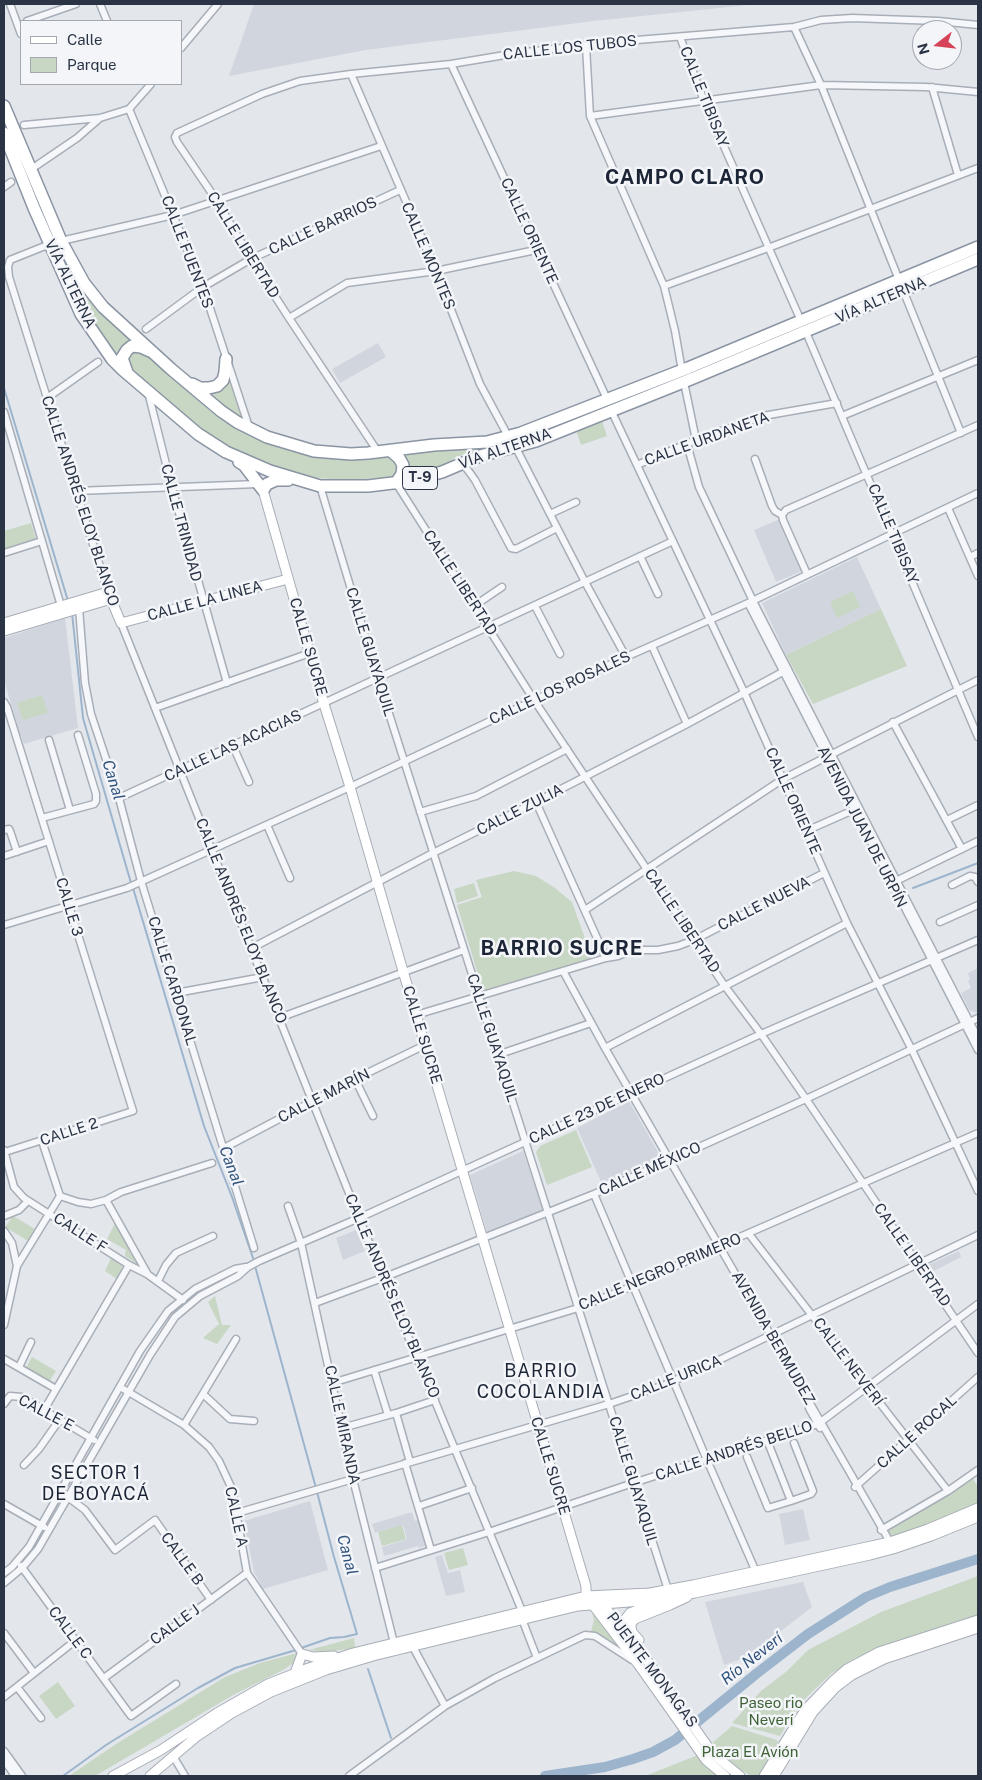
<!DOCTYPE html>
<meta charset="utf-8">
<style>
body{margin:0}
#map{position:relative;width:982px;height:1780px;overflow:hidden;background:#e3e7ec;font-family:"Public Sans",sans-serif}
canvas{display:block}
.frame{position:absolute;inset:0;border:5px solid #2a3445;pointer-events:none}
.legend{position:absolute;left:20px;top:20px;width:162px;height:65px;box-sizing:border-box;background:#f3f5f9;border:1px solid #a3a8b1;margin:0;padding:6px 9px;list-style:none;font-size:15px;color:#2a3445}
.legend li{display:flex;align-items:center;gap:10px;height:25px}
.legend b{width:25px;border:1px solid #a3a8b1}
.north{position:absolute;left:912px;top:20px;width:50px;height:50px;box-sizing:border-box;background:#f3f5f9;border:1px solid #a3a8b1;border-radius:50%;rotate:254deg;font-size:14px;font-weight:700;line-height:20px;text-align:center;color:#2a3445}
.north::after{content:'';display:block;margin:auto;width:18px;height:22px;background:#d5435a;clip-path:polygon(50% 0,100% 100%,50% 72%,0 100%)}
</style>
<div id="map">
<canvas width="982" height="1780"></canvas>
<div class="frame"></div>
<ul class="legend">
<li><b style="height:6px;background:#fff"></b>Calle</li>
<li><b style="height:14px;background:#c8d6c4"></b>Parque</li>
</ul>
<div class="north">N</div>
</div>
<script>
const context = document.querySelector('canvas').getContext('2d');
context.lineJoin = 'round';
function paint(path, color) {
  context.fillStyle = color;
  context.fill(path, 'evenodd');
}
function poly(rows) {
  const path = new Path2D();
  for (const r of rows) {
    path.moveTo(r[0], r[1]);
    for (let i = 2; i < r.length; i += 2) path.lineTo(r[i], r[i + 1]);
  }
  return path;
}
function stroke(path, color, width, dash) {
  context.strokeStyle = color;
  context.lineWidth = width;
  context.lineCap = dash ? 'butt' : 'round';
  context.setLineDash(dash || []);
  context.stroke(path);
}
function write(font, color, halo, rows, align = 'center') {
  context.font = font + ' "Public Sans",sans-serif';
  context.lineWidth = 5;
  context.setLineDash([]);
  context.textBaseline = 'middle';
  context.strokeStyle = halo;
  context.fillStyle = color;
  for (const [text, x, y, turn = 0] of rows) {
    context.save();
    context.translate(x, y);
    context.rotate((+turn || 0) * Math.PI / 180);
    context.textAlign = isNaN(turn) ? turn : align;
    if (halo) context.strokeText(text, 0, 0);
    context.fillText(text, 0, 0);
    context.restore();
  }
}
const built = poly([
 [254,4,793,4,783,5,758,4,594,21,366,50,229,76],
 [378,343,386,357,340,383,332,369],
 [780,519,802,571,776,582,754,530],
 [857,557,881,609,786,655,762,603],
 [65,618,78,728,24,744,22,737,20,735,4,680,4,638],
 [978,968,978,1013,969,1010,961,993,971,988,968,981,970,979,968,973],
 [629,1101,662,1159,602,1184,577,1128],
 [523,1151,543,1210,487,1232,470,1175],
 [356,1230,365,1251,343,1260,336,1238],
 [959,1251,961,1257,930,1273,926,1266],
 [310,1501,328,1570,263,1589,254,1572,244,1521],
 [803,1509,810,1540,785,1545,779,1514],
 [412,1512,415,1521,418,1520,426,1546,419,1548,418,1546,384,1556,382,1547,407,1539,403,1525,375,1533,372,1524],
 [442,1555,448,1573,460,1570,465,1592,446,1596,435,1557],
 [803,1582,812,1607,749,1656,724,1665,705,1602]
]);
const green = poly([
 [59,254,71,276,96,307,135,342,124,344,117,354,117,359,89,322],
 [133,350,142,352,210,411,231,426,265,442,289,450,335,458,353,459,390,456,396,460,399,467,397,472,393,477,346,480,316,478,261,463,241,454,216,440,194,425,127,365,129,352],
 [227,374,245,423,204,392],
 [602,421,607,436,581,445,576,430],
 [479,444,480,449,457,457,441,466,406,477,408,468,406,458,400,452],
 [31,523,36,539,4,549,4,531],
 [853,591,860,607,837,618,830,602],
 [881,609,907,666,813,704,786,655],
 [42,695,48,713,23,720,17,703],
 [514,871,536,876,555,888,572,902,592,958,483,991,457,905,482,897,476,880],
 [474,883,478,896,457,903,454,889],
 [576,1130,592,1167,547,1185,536,1152,540,1146],
 [13,1216,35,1229,28,1241,5,1227],
 [117,1219,129,1241,126,1244,131,1254,136,1253,140,1264,138,1265,125,1256,126,1250,107,1239],
 [111,1258,122,1266,121,1272,117,1279,105,1271],
 [215,1296,222,1325,231,1325,217,1344,203,1338,219,1324,208,1302],
 [32,1357,56,1371,49,1382,26,1368],
 [972,1477,978,1487,978,1504,962,1512,891,1538,887,1531],
 [402,1525,406,1539,382,1546,378,1532],
 [463,1548,468,1565,449,1570,444,1553],
 [978,1576,978,1615,880,1647,852,1660,831,1674,813,1691,798,1706,780,1736,732,1723,761,1691,787,1671,808,1650,881,1612],
 [592,1613,622,1649,591,1631,594,1620],
 [354,1638,355,1648,325,1652,309,1650],
 [297,1653,295,1662,283,1670,235,1694,95,1776,69,1776,116,1744,225,1677,260,1663],
 [58,1682,75,1706,56,1719,39,1696],
 [732,1726,777,1740,778,1745,759,1776,751,1776,730,1763,712,1743],
 [698,1755,717,1776,645,1776]
]);
const stream = poly([
 [4,388,68,601],
 [72,613,83,718,131,883],
 [133,888,204,1126,232,1197,254,1261],
 [913,888,978,863],
 [255,1266,316,1488],
 [301,1648,330,1638,344,1637,357,1634,334,1557,317,1492],
 [368,1669,391,1738],
 [63,1776,106,1745,198,1688,235,1668,296,1650]
]);
const river = poly([
 [545,1776,605,1767,633,1759,653,1752,675,1740,756,1674,808,1634,866,1597,890,1587,978,1559]
]);
const street = poly([
 [10,4,21,34],
 [100,4,107,21],
 [27,21,76,4],
 [794,27,821,85,899,280],
 [680,37,704,101,801,321],
 [586,46,590,116,664,286,675,331,682,371],
 [181,48,218,4],
 [451,64,607,399],
 [351,74,436,271,480,384,508,436],
 [151,84,129,109,203,287,249,427],
 [932,87,958,175],
 [590,116,821,85,926,87,978,92],
 [24,125,100,118,129,109],
 [30,170,77,138,100,118],
 [4,187,11,182],
 [61,241,173,215,381,146],
 [50,244,10,260,8,267,9,277,108,592],
 [664,286,768,248,978,168],
 [903,290,961,433],
 [289,318,347,283,436,271,531,251,536,247],
 [146,329,203,287,251,259,400,190],
 [806,332,978,737],
 [684,382,696,440],
 [148,392,172,488,227,683],
 [47,398,98,362],
 [611,410,744,692,847,923,912,1050,978,1191],
 [4,412,61,606],
 [842,416,978,360],
 [687,444,699,487,753,601,877,843,978,1038],
 [515,446,585,582,626,657],
 [378,452,289,318,251,259,217,201,177,142,175,137,177,133,262,94,300,81,351,74,451,64,517,53,625,41,794,27,821,20,852,18,938,21,978,25],
 [755,459,772,506,775,511,782,515],
 [462,462,475,480,511,548,516,549,557,528],
 [637,465,696,440,763,416,837,403],
 [396,483,534,700,724,985,761,1034,806,1099,978,1353],
 [320,486,378,679,669,1593],
 [76,491,258,484],
 [948,508,978,576],
 [550,514,576,502],
 [4,553,42,541],
 [640,556,658,594],
 [970,557,978,553],
 [807,574,783,520,782,515,786,510,978,425],
 [748,603,978,1050],
 [474,606,502,587],
 [535,606,560,654],
 [79,608,85,683,91,714,119,798,141,881,254,1248],
 [121,623,359,1218,522,1611],
 [652,646,687,724],
 [4,702,7,707,133,1111,5,1152],
 [155,708,310,653],
 [893,722,962,849],
 [49,740,70,810],
 [233,746,249,782],
 [119,798,673,541],
 [536,802,606,958],
 [420,812,476,796,567,749],
 [42,818,94,804,96,801,96,794,78,735],
 [947,820,978,805],
 [267,825,290,878],
 [4,830,9,829,10,831,17,852],
 [806,831,858,808],
 [4,856,49,841],
 [894,882,978,841],
 [952,885,970,876,975,877,978,882],
 [585,910,783,779,978,680],
 [940,922,978,905],
 [4,925,127,888,350,787,626,657,748,603,978,493],
 [252,948,433,853,536,802,687,724,788,669],
 [563,971,605,1048,890,1542],
 [176,993,263,977],
 [416,1015,606,958,618,956,632,950,658,950,678,946,694,940,824,873],
 [279,1018,464,950],
 [605,1048,847,923],
 [497,1055,591,1023],
 [355,1079,373,1116],
 [224,1148,355,1079,425,1045],
 [4,1150,14,1187,24,1198,129,1265,147,1274,183,1300],
 [594,1194,707,1460,756,1572],
 [60,1196,78,1202,91,1204,106,1200,121,1192,212,1163],
 [106,1200,147,1273],
 [288,1206,301,1243,353,1479,394,1643],
 [4,1216,19,1210,28,1201],
 [4,1231,12,1243,17,1266],
 [749,1234,948,1491],
 [158,1281,166,1265,176,1253,213,1236],
 [315,1303,385,1277,594,1194,806,1099,978,1018],
 [4,1325,17,1266,60,1196,42,1141],
 [4,1359,56,1389],
 [19,1367,31,1342],
 [374,1370,388,1415],
 [332,1383,578,1308,633,1286,719,1246,978,1133],
 [120,1387,184,1425,209,1447,219,1461,232,1489,247,1573,302,1654],
 [203,1394,230,1419,254,1421],
 [4,1404,10,1396,22,1397,94,1440],
 [809,1408,820,1428],
 [44,1410,129,1265],
 [396,1413,410,1462],
 [184,1425,236,1339],
 [342,1428,396,1413,435,1400],
 [767,1440,791,1501,811,1494,813,1491,794,1443],
 [747,1457,768,1508,791,1501],
 [405,1463,431,1550],
 [24,1465,39,1449,60,1419],
 [855,1487,978,1377],
 [65,1495,85,1510,115,1550,155,1520,211,1600],
 [4,1504,44,1527],
 [419,1506,472,1488],
 [237,1513,609,1404,667,1384,715,1362,978,1235],
 [881,1530,948,1491,978,1470],
 [21,1566,131,1716,176,1684],
 [375,1568,489,1532,633,1483,818,1424,978,1304],
 [4,1573,12,1567,29,1547,140,1351,168,1311,195,1289,235,1269,246,1267],
 [4,1583,22,1568,38,1549,150,1355,175,1317,200,1296,238,1276,248,1267,259,1261,359,1218,761,1034,978,940],
 [522,1619,537,1658],
 [4,1633,34,1673],
 [413,1647,445,1706],
 [104,1678,247,1573],
 [17,1687,41,1718],
 [4,1697,76,1640],
 [4,1751,22,1776],
 [173,1756,185,1776],
 [4,1760,15,1776],
 [349,1776,445,1706,495,1678,585,1635,595,1636,632,1660]
]);
const secondary = poly([
 [263,490,324,704,350,787,403,971,586,1586,586,1596,638,1664,706,1760,725,1776],
 [4,623,108,592,121,623,288,579],
 [4,631,111,599],
 [600,1601,646,1659,713,1754,740,1776],
 [624,1630,624,1621,630,1613,643,1608,657,1605],
 [639,1640,632,1632,631,1627,631,1623,635,1619,670,1605,687,1597],
 [295,1673,302,1654,313,1657,334,1656],
 [113,1776,161,1750,217,1713,268,1684,306,1669,353,1653,586,1596,650,1593,693,1585,862,1548,890,1542,928,1529,978,1508],
 [150,1776,196,1737,232,1713,271,1692,326,1670,373,1656,578,1606,654,1600,695,1593,870,1555,893,1549,931,1536,978,1517],
 [764,1776,805,1710,832,1682,847,1669,879,1652,978,1620],
 [774,1776,813,1712,835,1688,852,1675,884,1659,978,1628]
]);
const highway = poly([
 [4,106,61,241,84,283,103,307,171,369,221,411,237,422,267,437,314,451,351,454,368,453,434,445,487,442,521,433,688,368,978,247],
 [4,133,34,208,81,314,112,359,123,370,198,434,226,452,270,471,320,486,368,486,409,481,442,472,480,456,536,441,691,379,978,259],
 [127,372,122,358,127,350,132,346,141,347,150,351],
 [192,384,200,388,209,388,217,386,223,380,225,372,226,359],
 [391,451,399,458,403,465,402,474,396,483],
 [239,462,244,465,263,490,267,484,276,480,288,480]
]);
const shields = [
 [420,478,35]
];
const shieldNames = [
 ["T-9",420,478]
];
const streetNames = [
 ["CALLE LOS TUBOS",570,48,-6],
 ["CALLE TIBISAY",704,97,68],
 ["CALLE BARRIOS",323,226,-25],
 ["CALLE ORIENTE",529,231,65],
 ["CALLE LIBERTAD",243,245,58],
 ["CALLE FUENTES",187,252,69],
 ["CALLE MONTES",428,256,67],
 ["VÍA ALTERNA",70,284,64],
 ["VÍA ALTERNA",881,300,-23],
 ["CALLE URDANETA",707,439,-20],
 ["VÍA ALTERNA",505,449,-19],
 ["CALLE ANDRÉS ELOY BLANCO",80,501,72],
 ["CALLE TRINIDAD",181,523,75],
 ["CALLE TIBISAY",893,534,67],
 ["CALLE LIBERTAD",460,583,57],
 ["CALLE LA LINEA",205,601,-15],
 ["CALLE SUCRE",308,647,74],
 ["CALLE GUAYAQUIL",370,652,73],
 ["CALLE LOS ROSALES",560,688,-25],
 ["CALLE LAS ACACIAS",233,746,-25],
 ["CALLE ORIENTE",793,801,66],
 ["CALLE ZULIA",520,810,-27],
 ["AVENIDA JUAN DE URPÍN",862,827,63],
 ["CALLE NUEVA",764,904,-27],
 ["CALLE 3",69,907,73],
 ["CALLE ANDRÉS ELOY BLANCO",241,921,68],
 ["CALLE LIBERTAD",682,921,56],
 ["CALLE CARDONAL",172,981,73],
 ["CALLE SUCRE",422,1035,73],
 ["CALLE GUAYAQUIL",492,1038,72],
 ["CALLE MARÍN",324,1096,-27],
 ["CALLE 23 DE ENERO",597,1109,-25],
 ["CALLE 2",69,1132,-18],
 ["CALLE MÉXICO",650,1169,-24],
 ["CALLE F",80,1233,33],
 ["CALLE LIBERTAD",912,1255,55],
 ["CALLE NEGRO PRIMERO",660,1272,-23],
 ["CALLE ANDRÉS ELOY BLANCO",392,1296,67],
 ["AVENIDA BERMUDEZ",773,1338,60],
 ["CALLE NEVERÍ",848,1362,53],
 ["CALLE URICA",676,1378,-22],
 ["CALLE E",46,1413,28],
 ["CALLE MIRANDA",342,1425,78],
 ["CALLE ROCAL",917,1432,-42],
 ["CALLE ANDRÉS BELLO",734,1451,-18],
 ["CALLE SUCRE",550,1466,73],
 ["CALLE GUAYAQUIL",633,1481,73],
 ["CALLE A",236,1517,78],
 ["CALLE B",182,1559,54],
 ["CALLE J",175,1625,-36],
 ["CALLE C",70,1633,53],
 ["PUENTE MONAGAS",652,1670,53]
];
const parkNames = [
 ["Paseo rio",771,1703],
 ["Neverí",771,1720],
 ["Plaza El Avión",750,1752]
];
const waterNames = [
 ["Canal",113,780,73],
 ["Canal",231,1166,69],
 ["Canal",347,1555,75],
 ["Río Neverí",752,1659,-38]
];
const quarterNames = [
 ["BARRIO",541,1371],
 ["COCOLANDIA",541,1392],
 ["SECTOR 1",96,1473],
 ["DE BOYACÁ",96,1494]
];
const districtNames = [
 ["CAMPO CLARO",685,178],
 ["BARRIO SUCRE",562,949]
];
paint(built, '#d1d6de');
paint(green, '#c8d6c4');
stroke(stream, '#9db4cd', 2);
stroke(river, '#9db4cd', 10);
stroke(street, '#a8aeb7', 9);
stroke(secondary, '#a8aeb7', 11);
stroke(highway, '#8a94a3', 14);
stroke(street, '#f6f7fa', 6);
stroke(secondary, '#fff', 9);
stroke(highway, '#fff', 11);
for (const [x, y, w] of shields) {
  const box = new Path2D();
  box.roundRect(x - w / 2, y - 11.5, w, 23, 4);
  context.fillStyle = '#f3f5f9';
  context.fill(box);
  stroke(box, '#2a3445', 1);
}
write('bold 14px', '#2a3445', null, shieldNames);
write('15px', '#2a3445', '#f3f5f9', streetNames);
write('15px', '#3f6236', '#f3f5f9', parkNames);
write('italic 16px', '#31537c', '#f3f5f9', waterNames);
context.letterSpacing = '1px';
write('18px', '#1c2536', '#f3f5f9', quarterNames);
context.letterSpacing = '0px';
context.letterSpacing = '1px';
write('bold 20px', '#1c2536', '#f3f5f9', districtNames);
context.letterSpacing = '0px';
</script>
